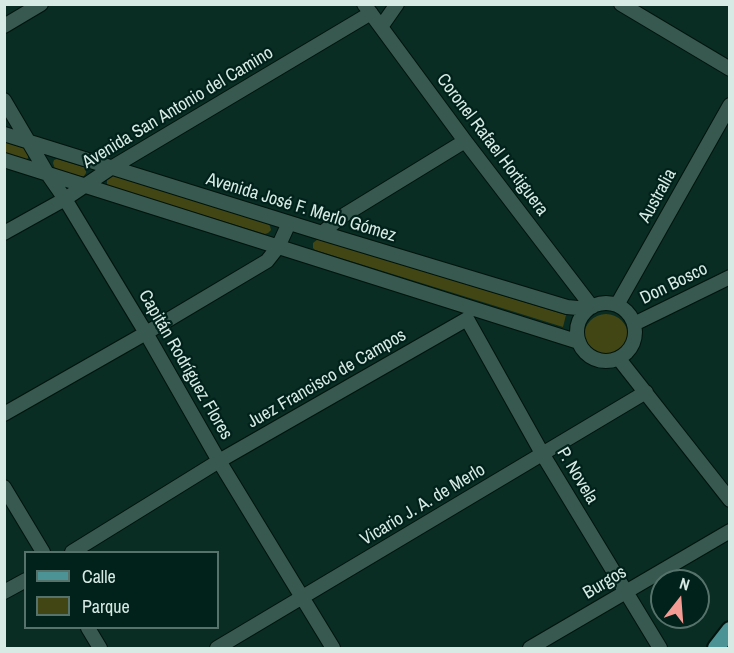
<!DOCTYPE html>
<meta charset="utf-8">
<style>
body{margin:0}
#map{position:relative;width:734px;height:653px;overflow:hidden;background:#092c23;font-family:"Archivo Narrow",sans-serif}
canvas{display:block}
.frame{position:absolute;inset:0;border:6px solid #d7eae4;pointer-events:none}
.legend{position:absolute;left:24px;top:551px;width:195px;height:78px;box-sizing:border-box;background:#00221a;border:2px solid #56726b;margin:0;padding:8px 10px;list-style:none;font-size:18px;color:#d7eae4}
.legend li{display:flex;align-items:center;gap:12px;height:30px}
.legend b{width:30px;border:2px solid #56726b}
.north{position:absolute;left:650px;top:569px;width:60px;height:60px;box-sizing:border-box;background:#00221a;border:2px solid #56726b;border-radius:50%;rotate:17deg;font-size:16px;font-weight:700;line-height:24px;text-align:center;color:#d7eae4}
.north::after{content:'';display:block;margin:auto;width:21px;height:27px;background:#f59c94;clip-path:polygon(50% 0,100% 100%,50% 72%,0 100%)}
</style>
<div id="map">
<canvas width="734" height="653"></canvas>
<div class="frame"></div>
<ul class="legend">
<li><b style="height:8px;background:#4b9394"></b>Calle</li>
<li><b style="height:16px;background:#424614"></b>Parque</li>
</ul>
<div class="north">N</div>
</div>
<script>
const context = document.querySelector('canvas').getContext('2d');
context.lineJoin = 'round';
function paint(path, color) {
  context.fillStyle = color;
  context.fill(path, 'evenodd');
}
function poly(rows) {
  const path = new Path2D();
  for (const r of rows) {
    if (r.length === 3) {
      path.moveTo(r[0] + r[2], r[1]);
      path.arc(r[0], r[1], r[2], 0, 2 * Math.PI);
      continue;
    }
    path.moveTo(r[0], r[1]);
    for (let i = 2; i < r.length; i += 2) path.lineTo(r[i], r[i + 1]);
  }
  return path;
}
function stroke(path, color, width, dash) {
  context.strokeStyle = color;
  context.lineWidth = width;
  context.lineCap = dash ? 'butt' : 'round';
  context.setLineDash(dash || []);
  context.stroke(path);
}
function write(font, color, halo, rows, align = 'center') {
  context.font = font + ' "Archivo Narrow",sans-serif';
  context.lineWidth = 4.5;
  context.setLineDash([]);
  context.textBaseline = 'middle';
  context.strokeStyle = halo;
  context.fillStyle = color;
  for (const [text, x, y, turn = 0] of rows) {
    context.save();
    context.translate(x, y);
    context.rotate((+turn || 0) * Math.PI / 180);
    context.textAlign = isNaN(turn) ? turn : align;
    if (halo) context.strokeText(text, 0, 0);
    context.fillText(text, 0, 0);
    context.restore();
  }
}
const green = poly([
 [4,142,26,149,29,155,27,160,23,161,5,155],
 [57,159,84,167,86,169,86,173,84,176,80,177,55,169,53,163,54,160],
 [113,175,268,223,270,226,271,230,268,233,265,234,109,186,107,184,107,180,109,176],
 [318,239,566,315,563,327,315,250,313,248,313,243],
 [606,336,22]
]);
const minor = poly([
 [364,4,465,141,592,307],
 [621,4,730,69],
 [4,26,41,4],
 [381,27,397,4],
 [4,100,47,173,65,199,146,333,219,461,333,648],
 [4,134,322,233,567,307,588,309],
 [4,160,579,342],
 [4,233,65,199,111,168,371,13],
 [322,233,341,217,465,141],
 [606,332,29],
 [617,305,730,105],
 [467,319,543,455,660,648],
 [634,324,730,277],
 [619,359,730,500],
 [4,414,146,333,267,261,278,247,289,223],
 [4,487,43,552],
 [72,552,219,461,467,319],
 [4,592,26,580],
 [88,628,100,648],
 [217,648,646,392],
 [530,648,730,531]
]);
const major = poly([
 [716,648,730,630]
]);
const streetNames = [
 ["Avenida San Antonio del Camino",178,108,-31],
 ["Coronel Rafael Hortiguera",492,145,53],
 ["Australia",658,196,-61],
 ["Avenida José F. Merlo Gómez",301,208,17],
 ["Don Bosco",674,284,-26],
 ["Capitán Rodríguez Flores",185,365,60],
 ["Juez Francisco de Campos",327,379,-30],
 ["P. Novela",577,476,59],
 ["Vicario J. A. de Merlo",423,505,-31],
 ["Burgos",605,583,-31]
];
paint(green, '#424614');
stroke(minor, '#00130d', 16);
stroke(major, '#00130d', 20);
stroke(minor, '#37594f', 14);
stroke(major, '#4b9394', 16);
write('18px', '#d7eae4', '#00221a', streetNames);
</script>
